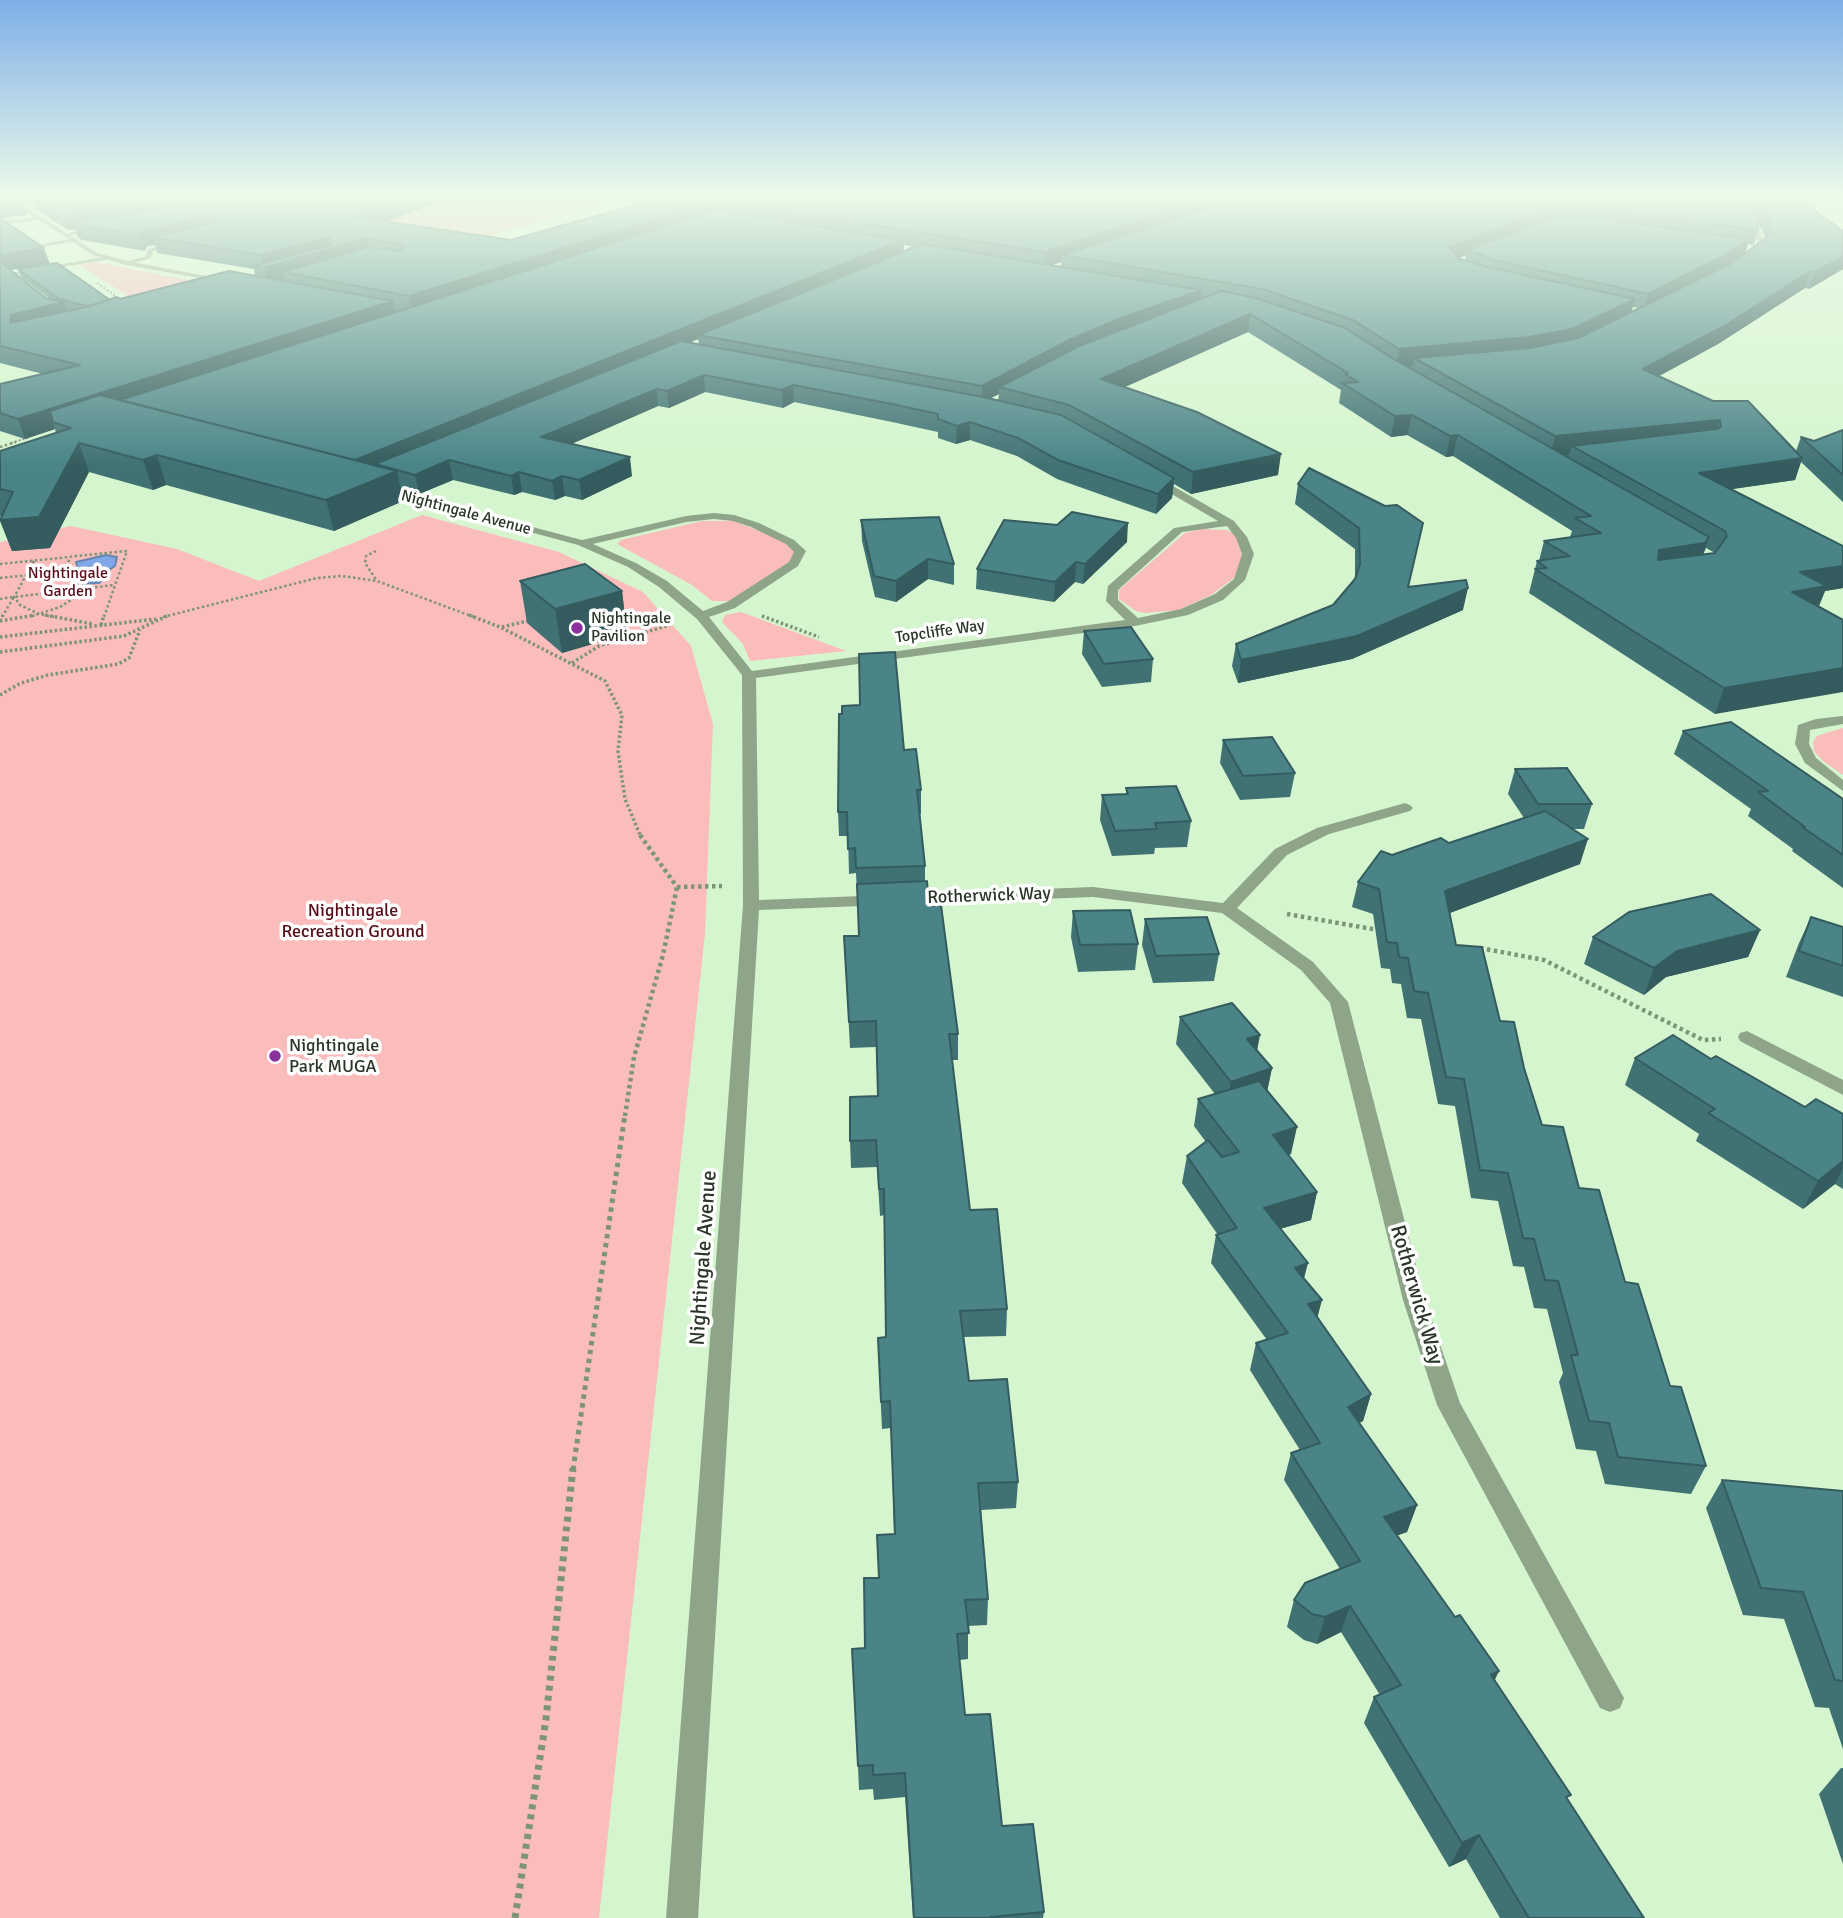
<!DOCTYPE html>
<style>
body{margin:0}
canvas{display:block;background:#d5f5ce}
</style>
<canvas width="1843" height="1918"></canvas>
<script>
const context = document.querySelector('canvas').getContext('2d');
context.lineJoin = 'round';
function paint(path, color) {
  context.fillStyle = color;
  context.fill(path, 'evenodd');
}
function poly(rows) {
  const path = new Path2D();
  for (const r of rows) {
    path.moveTo(r[0], r[1]);
    for (let i = 2; i < r.length; i += 2) path.lineTo(r[i], r[i + 1]);
  }
  return path;
}
function stroke(path, color, width, dash) {
  context.strokeStyle = color;
  context.lineWidth = width;
  context.lineCap = dash ? 'butt' : 'round';
  context.setLineDash(dash || []);
  context.stroke(path);
}
function write(font, color, halo, rows, align = 'center') {
  context.font = font + ' Signika,sans-serif';
  context.lineWidth = 7;
  context.setLineDash([]);
  context.textBaseline = 'middle';
  context.strokeStyle = halo;
  context.fillStyle = color;
  for (const [text, x, y, turn = 0] of rows) {
    context.save();
    context.translate(x, y);
    context.rotate((+turn || 0) * Math.PI / 180);
    context.textAlign = isNaN(turn) ? turn : align;
    if (halo) context.strokeText(text, 0, 0);
    context.fillText(text, 0, 0);
    context.restore();
  }
}
const green = poly([
 [463,198,623,198,460,244,325,217,405,201,447,204],
 [96,262,198,282,133,299,79,265],
 [422,515,559,552,643,592,691,646,713,724,705,934,599,1918,0,1918,0,542,71,526,177,549,259,581],
 [702,521,734,521,787,542,796,552,792,563,731,601,712,601,692,585,617,544,621,540],
 [1202,529,1226,530,1234,533,1241,548,1241,563,1234,578,1211,595,1179,610,1145,613,1136,611,1119,599,1119,590,1185,533],
 [741,612,846,651,750,661,743,644,722,622,725,615],
 [1843,728,1843,775,1823,761,1814,751,1813,742,1817,736]
]);
const water = poly([
 [106,555,117,557,115,566,106,572,106,576,99,583,82,584,76,562,106,555]
]);
const pathFar5 = poly([
 [97,283,121,300],
 [11,443,30,437]
]);
const pathFar4 = poly([
 [0,447,16,442],
 [376,551,366,556,365,563,377,581],
 [34,561,14,597,20,605,39,614,55,617],
 [0,564,127,551,104,617],
 [59,574,71,558],
 [0,578,50,573,72,578,78,584,74,598,60,607,29,617],
 [0,599,13,597],
 [2,617,14,597,114,585],
 [163,617,317,578,342,576,377,581,474,617]
]);
const pathFar3 = poly([
 [45,615,93,624],
 [469,615,502,628,605,681,622,715,618,751,625,799,641,837],
 [762,616,819,637],
 [0,621,35,615],
 [0,621,3,615],
 [101,625,104,615],
 [502,627,531,620],
 [0,637,156,619],
 [0,652,124,636,169,615],
 [572,663,599,646,670,625],
 [0,695,21,683,48,675,118,664,129,658,140,630]
]);
const pathFar2 = poly([
 [640,835,677,887],
 [677,887,722,886],
 [1287,914,1378,930],
 [1480,948,1544,960,1703,1040,1721,1039],
 [625,1116,634,1057,663,955,677,887]
]);
const pathFar1 = poly([
 [573,1470,625,1114]
]);
const path = poly([
 [515,1918,546,1719,573,1468]
]);
const service = poly([
 [100,227,102,230,65,236,62,234,100,227],
 [75,238,77,241,40,247,37,245,75,238],
 [180,241,182,244,153,251,151,258,126,265,122,263,146,256,148,249,180,241],
 [109,256,111,259,14,275,26,284,22,286,4,274,109,256]
]);
const minor = poly([
 [7,198,13,198,97,253,127,261,232,281,228,283,126,265,93,255,39,220,0,225,0,221,34,217,7,198],
 [1700,198,1707,198,1743,215,1760,231,1764,242,1760,251,1748,260,1744,260,1755,249,1758,242,1754,232,1739,217,1700,198],
 [1151,478,1159,478,1234,521,1247,537,1254,554,1245,580,1223,600,1188,615,1135,626,756,678,759,900,1093,887,1223,903,1275,849,1317,828,1405,803,1410,805,1413,808,1410,811,1329,834,1287,855,1237,908,1313,962,1348,1002,1425,1300,1460,1403,1624,1698,1620,1708,1610,1712,1600,1708,1437,1405,1403,1300,1330,1003,1301,970,1222,913,1093,897,759,910,698,1918,666,1918,743,905,742,675,697,619,659,587,628,567,578,545,375,490,380,487,582,540,686,516,714,513,734,515,759,523,794,540,806,551,798,566,735,608,709,617,752,671,1125,620,1106,601,1108,586,1174,528,1218,521,1151,482,1151,478],
 [714,519,733,521,751,527,786,544,794,552,789,562,727,602,703,611,667,581,636,563,593,544,686,522,714,519],
 [1227,526,1236,538,1242,554,1234,579,1215,594,1181,609,1138,618,1118,600,1118,590,1182,532,1227,526],
 [1843,716,1843,724,1810,730,1809,744,1816,758,1843,780,1843,791,1805,763,1795,744,1798,725,1816,719,1843,716],
 [1747,1031,1843,1080,1843,1095,1740,1041,1738,1037,1740,1033,1747,1031]
]);
const wall = poly([
 [0,198,450,198,386,221,511,240,660,198,1793,198,1843,231,1843,269,1809,289,1805,288,1718,344,1659,376,1796,451,1801,437,1814,441,1843,430,1843,502,1801,462,1795,480,1731,489,1843,546,1843,588,1825,591,1819,606,1715,714,1529,593,1537,561,1539,561,1544,541,1570,537,1572,531,1453,456,1446,457,1407,435,1391,437,1339,403,1341,390,1248,332,1125,387,1278,475,1191,494,1174,484,1172,498,1156,514,1057,479,1017,456,970,440,956,444,938,438,938,432,892,422,794,402,783,408,705,392,669,408,658,406,571,444,632,476,582,500,565,496,555,500,522,492,514,495,453,480,419,494,401,489,403,501,334,531,166,485,153,490,89,472,50,548,12,551,0,521,1,516,0,516,0,451,56,433,55,429,25,439,0,431,0,384,43,374,0,363],
 [18,198,24,201,32,201,35,209,68,230,75,229,77,237,82,240,145,251,147,246,155,245,157,253,254,269,255,275,120,299,110,300,18,269,21,277,50,299,46,298,11,270,0,218,27,215],
 [1758,225,1761,228,1765,238,1732,263,1724,267,1745,253,1748,244,1754,245,1758,230],
 [904,245,914,247,904,251],
 [1466,255,1465,261,1459,258],
 [1061,262,1061,267,1053,265],
 [1633,307,1639,308,1631,312],
 [698,339,699,344,689,343],
 [999,394,998,400,990,398],
 [1706,548,1715,553,1703,555],
 [1309,468,1409,587,1463,610,1352,659,1238,683,1232,666,1236,644,1333,605,1355,579,1355,549,1295,504,1298,484],
 [861,520,954,564,954,585,928,579,896,602,875,597,862,541],
 [1127,542,1083,584,1075,582,1054,602,976,589,977,569],
 [520,581,622,591,627,634,562,653,527,623],
 [1084,631,1153,659,1151,682,1102,687,1082,654],
 [842,714,904,750,921,790,921,814,919,814,925,866,925,882,929,906,958,1034,958,1060,952,1060,970,1210,1007,1309,1006,1336,964,1337,969,1381,1018,1482,1016,1508,981,1510,988,1599,987,1625,968,1626,968,1659,960,1660,965,1715,1002,1826,1044,1912,1043,1918,913,1918,905,1797,874,1800,873,1789,859,1790,858,1766,865,1648,879,1578,894,1534,891,1428,882,1429,879,1365,878,1338,886,1337,884,1215,880,1216,877,1167,851,1168,850,1141,878,1096,876,1047,850,1048,844,936,859,936,856,873,849,874,848,836,839,836,838,812],
 [1683,731,1843,799,1843,888,1792,851,1793,849,1748,816,1751,809,1674,754],
 [1223,740,1295,773,1290,797,1240,800,1220,763],
 [1515,769,1592,804,1584,829,1572,829,1580,864,1450,913,1456,945,1500,1021,1524,1068,1542,1125,1579,1188,1625,1282,1706,1466,1691,1494,1605,1484,1596,1451,1576,1449,1559,1382,1563,1373,1547,1309,1534,1308,1524,1267,1513,1266,1498,1201,1471,1198,1455,1106,1438,1104,1421,1019,1407,1018,1401,984,1392,983,1390,969,1381,968,1373,914,1352,907,1358,882,1392,855,1449,843,1524,818,1508,794],
 [1126,788,1191,821,1187,847,1155,848,1154,854,1112,856,1100,820,1102,795,1126,794],
 [1073,911,1138,944,1135,970,1078,972,1071,937],
 [1811,917,1843,927,1843,997,1786,977,1799,943],
 [1145,919,1219,954,1214,981,1153,983,1142,945],
 [1760,930,1748,957,1666,977,1644,995,1584,964,1593,937],
 [1180,1017,1257,1051,1272,1068,1267,1092,1291,1154,1288,1155,1317,1192,1311,1220,1280,1229,1304,1279,1317,1317,1371,1394,1363,1421,1359,1423,1417,1505,1407,1532,1397,1535,1495,1680,1568,1801,1644,1918,1500,1918,1466,1859,1449,1867,1364,1723,1374,1697,1380,1695,1341,1632,1317,1644,1304,1640,1287,1627,1294,1600,1340,1569,1284,1480,1291,1453,1300,1450,1250,1370,1256,1343,1267,1340,1211,1263,1216,1235,1218,1235,1182,1183,1187,1156,1206,1142,1194,1126,1198,1099,1215,1094,1176,1044],
 [1635,1058,1711,1059,1805,1107,1843,1114,1843,1189,1835,1184,1803,1209,1696,1141,1699,1134,1625,1085],
 [1722,1480,1843,1491,1843,1749,1829,1708,1815,1707,1784,1619,1743,1615,1706,1508],
 [1841,1768,1843,1768,1843,1864,1819,1794]
]);
const shadedWall = poly([
 [22,198,31,198,32,201,24,201],
 [180,198,187,198,189,206,73,222,75,229,68,230,63,215],
 [409,198,450,198,359,232,355,217],
 [724,198,769,198,732,203,733,209,412,313,409,296],
 [1217,198,1267,198,1216,211],
 [22,201,27,215,0,218,0,203],
 [1200,201,1199,216,1062,255,1061,262,1044,268,1045,252],
 [1552,208,1549,222,1467,250,1466,255,1446,264,1449,248],
 [214,215,218,230,152,237,155,245,147,246,145,251,140,235,143,231],
 [328,237,330,249,367,238,370,253,283,272,285,279,268,285,261,255],
 [1749,239,1745,253,1719,271,1644,309,1648,294],
 [903,240,904,254,698,335,698,339,388,468,375,464,377,472,355,460],
 [44,248,50,264,4,271,0,270,0,255],
 [1843,256,1843,269,1809,289,1815,272],
 [1811,271,1805,288,1718,344,1637,388,1643,369],
 [1201,290,1200,305,999,387,999,394,982,403,982,386,1069,340,1121,318],
 [1635,299,1630,316,1567,347,1414,358,1413,366,1396,367,1399,349],
 [393,301,396,318,53,422,55,429,25,439,18,419],
 [64,302,70,319,10,323,11,315],
 [1250,314,1248,332,1100,398,1101,379],
 [704,375,705,392,669,408,667,391],
 [793,385,794,402,783,408,782,390],
 [657,389,658,406,544,456,541,437],
 [1412,415,1407,435,1391,437,1395,416],
 [1720,420,1714,440,1572,446,1569,455,1550,457,1555,436],
 [970,422,970,440,956,444,957,426],
 [1458,435,1453,456,1446,457,1450,436],
 [79,443,89,472,50,548,12,551,0,520],
 [1281,454,1278,475,1191,494,1193,472],
 [157,455,166,485,153,490,143,460],
 [630,457,632,476,582,500,579,480],
 [1802,458,1795,480,1692,495,1699,473],
 [449,460,453,480,419,494,415,475],
 [397,471,403,501,334,531,326,500],
 [519,472,522,492,514,495,511,476],
 [562,476,565,496,555,500,552,481],
 [1174,478,1172,498,1156,514,1158,494],
 [1128,523,1127,542,1083,584,1085,564],
 [1709,537,1701,560,1652,573,1659,550],
 [928,559,928,579,896,602,896,581],
 [1076,562,1075,582,1054,602,1055,582],
 [1843,566,1843,588,1825,591,1817,610,1792,592,1800,572],
 [1468,588,1463,610,1352,659,1238,683,1241,660],
 [622,591,627,634,562,653,555,609],
 [1843,668,1843,692,1715,714,1724,688],
 [1588,839,1580,864,1439,917,1445,891],
 [1760,930,1748,957,1666,977,1644,995,1654,968,1677,951],
 [1260,1035,1255,1062,1247,1039],
 [1272,1068,1266,1096,1226,1109,1231,1082],
 [1297,1127,1291,1154,1267,1162,1273,1135],
 [1843,1161,1843,1168,1835,1184,1803,1209,1818,1181],
 [1317,1192,1311,1220,1258,1235,1264,1208],
 [1308,1263,1301,1290,1295,1268],
 [1322,1300,1315,1327,1308,1304],
 [1371,1394,1363,1421,1340,1434,1348,1407],
 [1417,1505,1407,1532,1374,1544,1384,1517],
 [1350,1606,1341,1632,1317,1644,1325,1617],
 [1499,1671,1487,1697,1491,1675],
 [1479,1835,1466,1859,1449,1867,1462,1843]
]);
const building = poly([
 [0,198,17,198,22,201,0,203,0,198],
 [35,198,180,198,63,215,35,198],
 [191,198,409,198,355,217,511,240,660,198,724,198,409,296,283,272,368,247,400,251,405,248,403,245,367,238,264,268,253,266,331,245,333,241,328,237,261,255,152,237,216,222,217,218,214,215,143,231,140,235,77,225,73,222,192,204,195,201,191,198],
 [748,198,1173,198,1200,201,1045,252,732,203,748,198],
 [1241,198,1728,198,1742,205,1757,218,1758,230,1599,208,1552,208,1449,248,1460,259,1488,267,1635,299,1572,329,1529,337,1399,349,1353,320,1262,289,1062,255,1241,198],
 [1747,198,1793,198,1801,201,1843,231,1843,256,1815,272,1811,271,1724,326,1643,369,1713,401,1748,401,1802,458,1699,473,1843,546,1843,566,1800,572,1827,586,1792,592,1843,620,1843,668,1724,688,1535,569,1547,568,1537,561,1570,556,1544,541,1601,533,1575,518,1591,516,1458,435,1450,436,1412,415,1395,416,1342,383,1358,382,1345,374,1348,373,1250,314,1101,379,1197,412,1281,454,1193,472,1069,405,999,387,1077,347,1221,291,1256,298,1345,328,1392,358,1709,537,1705,543,1659,550,1658,560,1715,553,1727,536,1725,531,1572,446,1716,429,1721,427,1720,420,1555,436,1414,358,1530,348,1578,338,1732,263,1767,237,1771,226,1766,213,1747,198],
 [716,210,903,240,355,460,120,400,716,210],
 [1556,217,1598,218,1749,239,1723,256,1648,294,1494,260,1467,250,1556,217],
 [0,218,44,248,0,255,0,218],
 [922,244,1201,290,1121,318,1069,340,982,386,698,335,922,244],
 [0,262,46,298,64,302,11,315,10,323,87,307,117,297,120,299,229,271,393,301,18,419,0,413,0,384,80,365,0,346,0,262],
 [57,263,110,300,88,306,59,299,18,269,57,263],
 [681,341,983,397,1061,415,1174,478,1158,494,1058,460,1018,438,970,422,957,426,938,419,938,414,892,404,793,385,782,390,704,375,667,391,657,389,541,437,630,457,579,480,562,476,552,481,519,472,511,476,449,460,415,475,375,464,681,341],
 [100,395,397,471,326,500,157,455,143,460,79,443,39,517,0,520,13,492,0,489,0,451,71,428,53,422,50,411,100,395],
 [1843,430,1843,475,1801,437,1814,441,1843,430],
 [1309,468,1385,506,1397,505,1423,523,1408,587,1466,580,1468,588,1357,636,1241,660,1236,644,1333,605,1355,579,1360,564,1359,528,1298,484,1309,468],
 [1072,512,1128,523,1085,564,1076,562,1055,582,977,569,1004,520,1057,525,1072,512],
 [939,517,954,564,928,559,896,581,874,576,861,520,939,517],
 [585,564,622,591,555,609,520,581,585,564],
 [1131,627,1153,659,1104,664,1084,631,1131,627],
 [895,652,904,750,916,749,921,790,917,790,925,866,856,868,855,848,848,849,847,812,838,812,839,714,842,714,842,706,860,705,859,654,895,652],
 [1731,722,1843,799,1843,855,1802,827,1805,827,1758,792,1768,791,1683,731,1731,722],
 [1272,737,1295,773,1243,776,1223,740,1272,737],
 [1567,768,1592,804,1538,804,1515,769,1567,768],
 [1176,786,1191,821,1155,823,1157,829,1115,831,1102,795,1128,794,1126,788,1176,786],
 [1545,811,1588,839,1445,891,1456,945,1482,947,1500,1021,1514,1022,1524,1068,1542,1125,1563,1127,1579,1188,1599,1190,1625,1282,1638,1284,1670,1386,1681,1387,1706,1466,1618,1457,1609,1423,1589,1421,1571,1355,1578,1355,1558,1281,1545,1280,1534,1239,1523,1238,1508,1173,1480,1170,1464,1079,1446,1077,1428,993,1414,991,1408,958,1399,957,1397,943,1387,942,1379,889,1358,882,1381,851,1392,855,1441,838,1449,843,1545,811],
 [927,881,929,906,941,905,958,1034,949,1034,970,1210,997,1209,1007,1309,960,1311,969,1381,1007,1379,1018,1482,978,1483,988,1599,965,1600,969,1633,957,1634,965,1715,990,1714,1002,1826,1033,1824,1044,1912,991,1917,991,1918,914,1918,905,1773,873,1775,873,1765,858,1766,852,1649,865,1648,864,1578,879,1578,877,1535,895,1534,890,1401,881,1402,878,1338,886,1337,884,1189,879,1189,876,1140,850,1141,850,1097,878,1096,876,1021,849,1022,844,936,859,936,857,884,927,881],
 [1711,894,1760,930,1677,951,1654,968,1593,937,1629,912,1711,894],
 [1130,910,1138,944,1080,945,1073,911,1130,910],
 [1207,917,1219,954,1156,956,1145,919,1207,917],
 [1811,917,1843,927,1843,966,1799,951,1811,917],
 [1232,1003,1260,1035,1247,1039,1272,1068,1231,1082,1180,1017,1232,1003],
 [1673,1035,1711,1059,1716,1056,1805,1107,1816,1099,1843,1114,1843,1161,1818,1181,1708,1113,1715,1109,1635,1058,1673,1035],
 [1259,1081,1297,1127,1273,1135,1317,1192,1264,1208,1308,1263,1295,1268,1322,1300,1308,1304,1371,1394,1348,1407,1417,1505,1384,1517,1455,1617,1460,1615,1499,1671,1491,1675,1571,1795,1566,1797,1644,1918,1529,1918,1479,1835,1462,1843,1374,1697,1401,1685,1350,1606,1325,1617,1312,1614,1294,1600,1305,1583,1360,1561,1291,1453,1320,1443,1256,1343,1288,1333,1216,1235,1237,1228,1187,1156,1208,1140,1222,1157,1239,1152,1198,1099,1259,1081],
 [1722,1480,1843,1491,1843,1681,1835,1680,1803,1592,1761,1588,1722,1480]
]);
const markers = [
 [577,628,7,"#8a319d"],
 [275,1056,7,"#8a319d"]
];
const farStreetnames = [
 ["Nightingale Avenue",466,513,15],
 ["Topcliffe Way",940,632,-8]
];
const farParknames = [
 ["Nightingale",68,574],
 ["Garden",68,592]
];
const farPoinames = [
 ["Nightingale",591,619],
 ["Pavilion",591,637]
];
const streetNames = [
 ["Rotherwick Way",989,896,-2]
];
const parkNames = [
 ["Nightingale",353,911],
 ["Recreation Ground",353,932]
];
const poiNames = [
 ["Nightingale",289,1046],
 ["Park MUGA",289,1067]
];
const nearStreetnames = [
 ["Nightingale Avenue",704,1258,-86],
 ["Rotherwick Way",1416,1295,74]
];
paint(green, '#fbbdbc');
paint(water, '#80a7e7');
stroke(water, '#6685ad', 2);
stroke(pathFar5, '#7e9479', 2, [2, 2]);
stroke(pathFar4, '#7e9479', 2.5, [2.5, 2.5]);
stroke(pathFar3, '#7e9479', 3.5, [2.5, 2.5]);
stroke(pathFar2, '#7e9479', 4.5, [3.5, 3.5]);
stroke(pathFar1, '#7e9479', 5, [4.5, 4.5]);
stroke(path, '#7e9479', 7, [5, 5]);
paint(service, '#8fa58a');
paint(minor, '#8fa58a');
paint(wall, '#407274');
paint(shadedWall, '#345c5e');
paint(building, '#4a8487');
stroke(building, '#345c5e', 2);
const sky = context.createLinearGradient(0, 0, 0, 466);
sky.addColorStop(0, '#7eafe8');
sky.addColorStop(0.42, '#ecfae9');
sky.addColorStop(1, '#ecfae900');
context.fillStyle = sky;
context.fillRect(0, 0, 1843, 466);
for (const [x, y, r, color] of markers) {
  const dot = new Path2D();
  dot.arc(x, y, r, 0, 2 * Math.PI);
  context.fillStyle = color;
  context.fill(dot);
  stroke(dot, '#fff', 2.5);
}
write('16px', '#2a3627', '#fff', farStreetnames);
write('16px', '#580d17', '#fff', farParknames);
write('16px', '#2a3627', '#fff', farPoinames, 'left');
write('18px', '#2a3627', '#fff', streetNames);
write('18px', '#580d17', '#fff', parkNames);
write('18px', '#2a3627', '#fff', poiNames, 'left');
write('21px', '#2a3627', '#fff', nearStreetnames);
</script>
